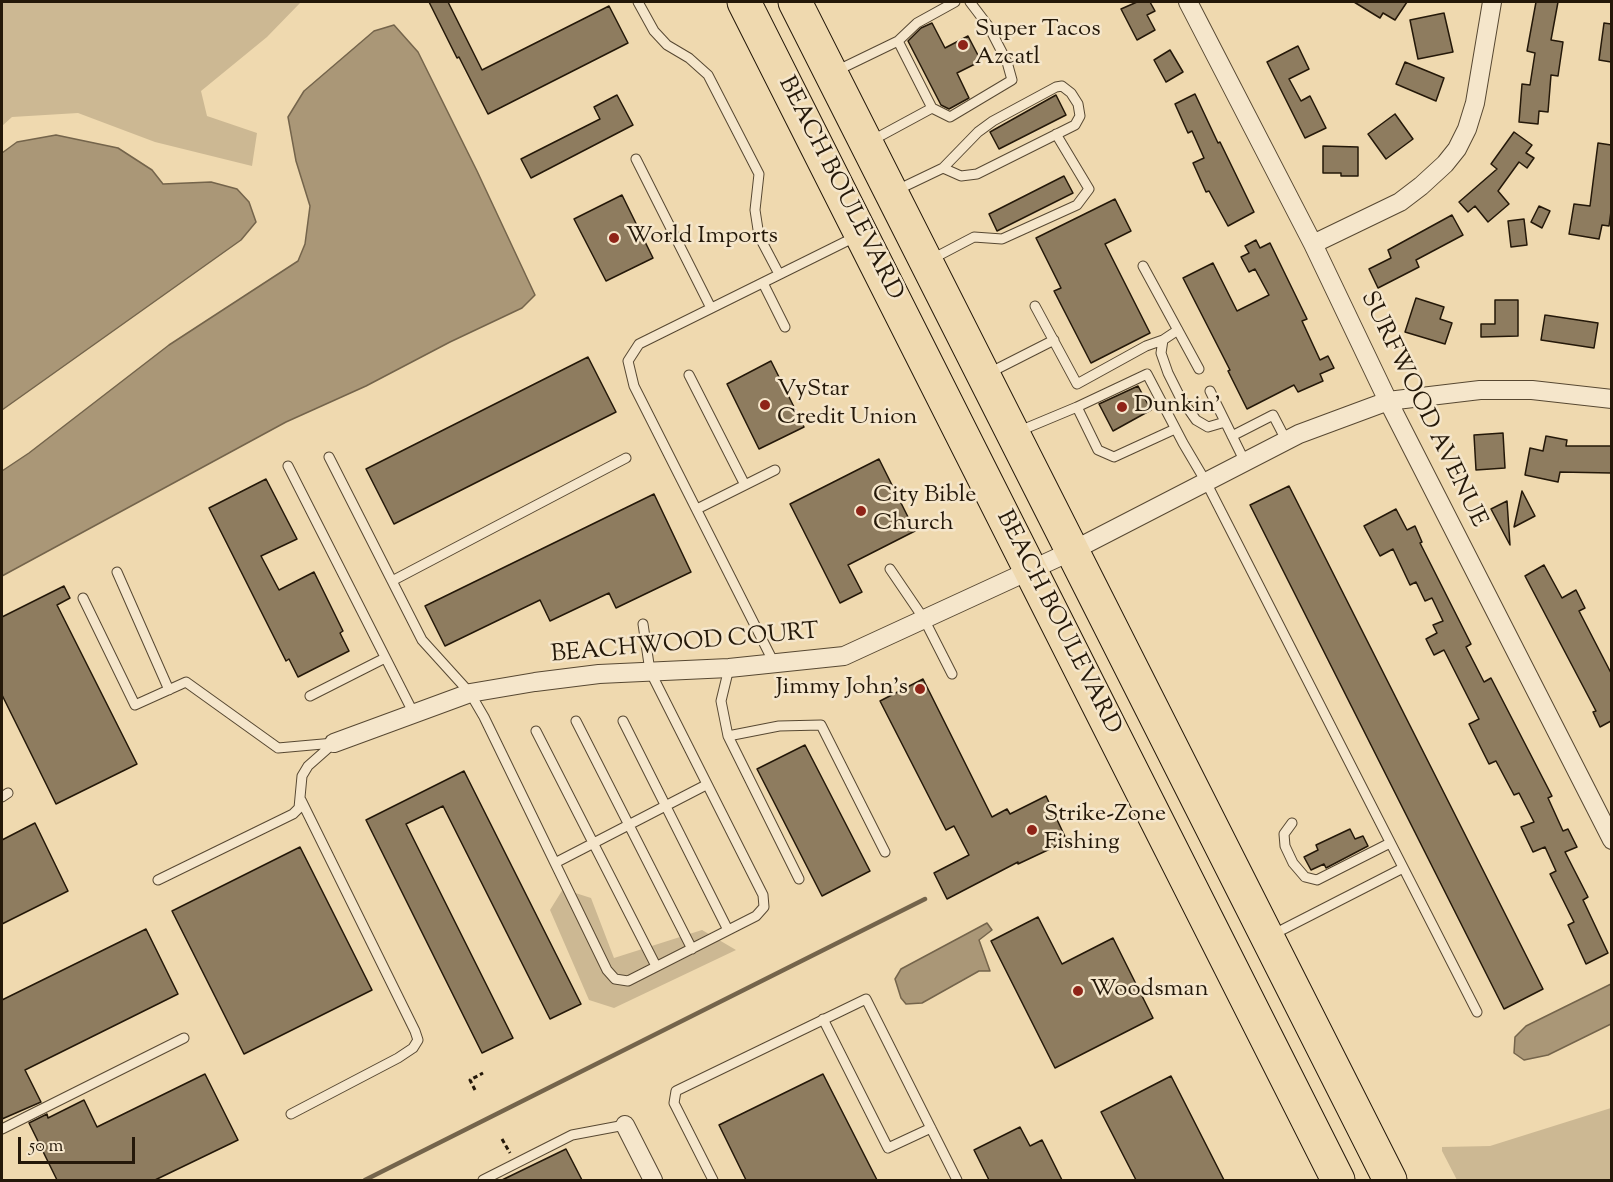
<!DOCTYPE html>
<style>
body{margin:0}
#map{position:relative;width:1613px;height:1182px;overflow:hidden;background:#efd9af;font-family:"Sorts Mill Goudy",serif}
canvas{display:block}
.frame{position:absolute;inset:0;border:3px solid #241809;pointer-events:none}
.scale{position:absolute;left:18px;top:1137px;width:117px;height:27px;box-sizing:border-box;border:3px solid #241809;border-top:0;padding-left:8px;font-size:18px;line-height:21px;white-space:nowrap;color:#241809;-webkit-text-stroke:4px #f5e6cb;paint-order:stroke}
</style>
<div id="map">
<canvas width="1613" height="1182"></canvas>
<div class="frame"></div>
<div class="scale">50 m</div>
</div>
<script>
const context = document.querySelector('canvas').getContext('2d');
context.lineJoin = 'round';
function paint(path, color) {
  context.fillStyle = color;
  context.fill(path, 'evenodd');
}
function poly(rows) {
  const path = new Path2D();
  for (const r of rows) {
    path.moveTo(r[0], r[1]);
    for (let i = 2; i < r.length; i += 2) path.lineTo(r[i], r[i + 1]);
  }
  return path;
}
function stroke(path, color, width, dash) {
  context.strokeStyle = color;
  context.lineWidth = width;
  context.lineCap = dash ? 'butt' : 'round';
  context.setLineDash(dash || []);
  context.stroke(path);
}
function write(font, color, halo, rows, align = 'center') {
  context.font = font + ' "Sorts Mill Goudy",serif';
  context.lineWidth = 5;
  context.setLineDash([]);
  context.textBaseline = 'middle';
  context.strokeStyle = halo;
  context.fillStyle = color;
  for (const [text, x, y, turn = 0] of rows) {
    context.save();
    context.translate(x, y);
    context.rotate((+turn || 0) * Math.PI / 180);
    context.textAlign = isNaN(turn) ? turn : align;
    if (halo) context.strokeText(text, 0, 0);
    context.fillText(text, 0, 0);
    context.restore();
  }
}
const green = poly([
 [2,2,301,2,267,37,201,91,207,116,257,133,252,166,155,142,78,113,12,117,2,126],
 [563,889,591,898,614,958,702,930,736,950,614,1008,589,1000,550,910],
 [1611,1108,1611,1180,1457,1180,1442,1151,1442,1147,1490,1146]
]);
const water = poly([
 [394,25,418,52,477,171,535,295,522,308,450,342,366,386,286,422,2,576,2,471,29,453,169,345,298,261,305,244,310,206,296,161,288,117,304,91,374,31,394,25],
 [56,135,118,148,152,170,163,184,211,182,237,189,249,202,256,222,241,240,2,410,2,153,17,142,56,135],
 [987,923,992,930,979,940,990,971,979,971,922,1003,906,1004,901,998,895,979,901,969,987,923],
 [1611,984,1611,1024,1548,1055,1524,1060,1514,1053,1515,1037,1526,1026,1611,984]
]);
const stream = poly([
 [365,1180,925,899]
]);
const building = poly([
 [429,2,448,2,482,70,609,6,628,43,488,114,459,57,457,58,429,2],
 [1137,2,1150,2,1155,11,1147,15,1155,30,1137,40,1121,9,1137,2],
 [1354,2,1407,2,1395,20,1383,13,1380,18,1354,2],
 [1536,2,1558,2,1551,40,1563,42,1558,76,1551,75,1548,112,1539,111,1538,124,1519,122,1522,84,1530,85,1535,53,1527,51,1536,2],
 [1444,13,1453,52,1418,59,1410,20,1444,13],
 [932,23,945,48,968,36,981,61,957,73,969,98,949,109,941,105,908,41,921,28,932,23],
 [1604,23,1611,24,1611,62,1599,60,1604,23],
 [1298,46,1309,69,1289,79,1301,101,1310,96,1326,128,1305,138,1267,62,1298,46],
 [1170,50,1183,72,1166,82,1154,60,1170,50],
 [1405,62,1444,78,1436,101,1396,84,1405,62],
 [1195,94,1218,143,1220,142,1254,212,1228,226,1209,191,1206,192,1193,163,1204,158,1192,131,1188,133,1175,104,1195,94],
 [617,95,633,125,531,178,521,159,600,119,594,107,617,95],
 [1056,95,1066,115,999,149,990,132,1056,95],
 [1395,114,1413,139,1386,159,1368,134,1395,114],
 [1514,132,1532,145,1526,153,1534,158,1527,168,1519,162,1498,191,1509,204,1488,222,1475,206,1468,212,1459,202,1497,169,1491,164,1514,132],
 [1598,143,1611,145,1611,211,1609,226,1602,225,1599,239,1569,234,1574,204,1590,206,1598,143],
 [1323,146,1358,147,1358,176,1341,176,1341,173,1323,173,1323,146],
 [1064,176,1073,193,997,231,989,214,1064,176],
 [622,195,653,258,606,281,574,219,622,195],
 [1115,199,1131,231,1105,244,1150,333,1091,363,1054,291,1061,288,1036,238,1115,199],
 [1539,206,1550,211,1542,228,1531,222,1539,206],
 [1452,215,1463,235,1416,260,1419,267,1378,288,1369,269,1391,258,1388,250,1452,215],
 [1524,219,1527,245,1511,247,1508,221,1524,219],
 [1256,240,1260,248,1270,243,1307,319,1302,321,1320,360,1328,356,1334,368,1320,374,1323,381,1298,392,1294,385,1247,409,1228,371,1230,370,1183,278,1213,263,1237,311,1269,295,1255,269,1249,272,1241,257,1249,253,1245,246,1256,240],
 [1416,298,1444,307,1440,319,1452,323,1445,344,1405,332,1416,298],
 [1495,300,1518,300,1518,336,1481,337,1481,324,1495,324,1495,300],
 [1545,315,1598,323,1594,348,1541,340,1545,315],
 [588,357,616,412,394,524,366,469,588,357],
 [771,361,804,427,759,449,727,384,771,361],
 [1138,386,1151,410,1113,431,1099,404,1138,386],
 [1503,433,1505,468,1476,470,1474,435,1503,433],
 [1546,436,1567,440,1566,446,1611,446,1611,473,1560,472,1558,482,1525,475,1530,448,1543,451,1546,436],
 [879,459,915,531,848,565,862,592,840,603,790,504,879,459],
 [266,479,297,539,261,556,279,590,314,572,343,631,340,633,349,651,298,677,289,659,286,661,209,508,266,479],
 [1289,486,1543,989,1504,1009,1250,505,1289,486],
 [1522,491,1535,516,1514,527,1522,491],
 [654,494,691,572,616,608,609,593,550,621,540,600,445,646,425,606,654,494],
 [1507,501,1510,545,1491,509,1507,501],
 [1396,509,1407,530,1415,526,1422,542,1420,543,1471,644,1466,647,1484,682,1491,678,1552,796,1548,798,1563,831,1568,829,1577,847,1565,852,1588,897,1583,900,1608,953,1586,964,1568,925,1574,922,1550,874,1556,871,1545,847,1533,852,1521,827,1534,822,1519,793,1514,795,1496,761,1489,764,1469,724,1479,719,1444,650,1434,655,1426,639,1437,633,1433,625,1443,621,1432,598,1425,601,1416,582,1410,585,1393,549,1380,556,1364,526,1396,509],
 [1544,565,1562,598,1576,590,1585,608,1579,611,1611,673,1611,721,1600,727,1593,712,1596,711,1525,576,1544,565],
 [64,586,70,598,57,605,137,764,56,804,2,695,2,617,64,586],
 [923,679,992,817,1007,809,1010,814,1046,796,1067,841,1018,864,1018,862,947,899,934,873,969,855,954,826,946,830,880,701,923,679],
 [805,745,870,871,822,896,757,769,805,745],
 [464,771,581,1004,550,1019,443,806,406,824,513,1038,482,1053,366,820,464,771],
 [35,823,68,891,2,924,2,840,35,823],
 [1350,829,1355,839,1363,836,1368,846,1326,868,1324,864,1311,870,1304,857,1318,850,1316,845,1350,829],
 [300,847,372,990,244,1054,172,911,300,847],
 [1038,917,1062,964,1113,938,1153,1018,1055,1068,991,941,1038,917],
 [146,929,178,994,25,1070,41,1102,2,1119,2,1000,146,929],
 [205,1074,238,1140,155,1180,57,1180,29,1123,47,1114,48,1118,84,1100,97,1127,205,1074],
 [823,1074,877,1180,746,1180,719,1125,823,1074],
 [1171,1076,1224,1180,1136,1180,1101,1112,1171,1076],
 [1020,1127,1030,1146,1042,1140,1062,1180,989,1180,974,1150,1020,1127],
 [566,1149,582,1180,502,1180,566,1149]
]);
const path = poly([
 [475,1090,470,1080,483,1073],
 [502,1139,510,1153]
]);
const lane = poly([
 [638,2,654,31,667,45,689,58,708,75,759,174,755,210,759,236,779,274],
 [898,41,917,23,955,2],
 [836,71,898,41,932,108,871,141],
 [932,108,950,117,1012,80,1007,62,989,27,970,2],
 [636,159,711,308],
 [897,190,943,168,978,132,993,121,1056,87,1062,86,1071,93,1078,104,1080,116,1075,125,977,174,961,176,943,168],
 [932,259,974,237,1002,239,1077,205,1089,189,1056,134],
 [1143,266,1199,369],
 [763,283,785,327],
 [1035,306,1077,384,1146,346,1163,340],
 [1178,330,1163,340,1161,353,1168,373,1180,397,1196,420,1208,427,1225,422],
 [989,373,1054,340],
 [689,375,745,485],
 [1210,391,1245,462],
 [1077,407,1098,450,1114,457,1175,429],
 [1017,432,1077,407,1147,374,1183,443,1206,482,1477,1012],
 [1232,436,1273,415,1286,440],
 [329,457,422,640,470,693,484,717,607,970,615,979,628,981,756,916,764,907,763,895,650,671,643,624],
 [288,466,414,714],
 [697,509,775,470],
 [890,569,924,619,952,674],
 [117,572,169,690],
 [392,581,626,458],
 [83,598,135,705,186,682,278,748,334,743],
 [774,663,634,386,628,361,639,344,855,237],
 [729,668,721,701,728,736,799,879],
 [310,696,385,658],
 [576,721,692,949],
 [623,721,728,930],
 [536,731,656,966],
 [728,736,779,726,821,725,885,852],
 [2,797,8,793],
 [1292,823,1284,834,1285,846,1293,863,1305,877,1317,880,1390,843],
 [555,863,706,785],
 [158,880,293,814,299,808,302,776,308,766,334,743],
 [1272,935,1403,868],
 [823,1019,888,1148,931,1128],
 [291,1114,398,1058,413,1048,418,1040,415,1031,301,800],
 [2,1129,184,1038],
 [483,1180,572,1135,625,1125],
 [713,1180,674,1103,676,1091,866,999,957,1180]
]);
const street = poly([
 [1188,2,1313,244,1388,401,1612,840],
 [1313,244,1400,202,1421,186,1445,164,1457,149,1467,129,1475,103,1492,2],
 [334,743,470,693,535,682,599,674,729,668,844,656,1072,551,1299,434,1388,401,1480,390,1532,390,1612,399],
 [625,1125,653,1180]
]);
const highway = poly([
 [744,2,1338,1180],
 [795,2,1390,1180]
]);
const markers = [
 [963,45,6,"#8f2418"],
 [614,238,6,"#8f2418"],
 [765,405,6,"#8f2418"],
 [1122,407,6,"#8f2418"],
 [861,511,6,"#8f2418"],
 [920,689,6,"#8f2418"],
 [1032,830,6,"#8f2418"],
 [1078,991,6,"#8f2418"]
];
const poiNames = [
 ["Super Tacos",975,31],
 ["Azcatl",975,59],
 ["World Imports",626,238],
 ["VyStar",777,391],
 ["Credit Union",777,419],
 ["Dunkin'",1134,407],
 ["City Bible",873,497],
 ["Church",873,525],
 ["Jimmy John's",908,689,"right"],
 ["Strike-Zone",1044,816],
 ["Fishing",1044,844],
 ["Woodsman",1090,991]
];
const streetNames = [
 ["BEACH BOULEVARD",839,189,63],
 ["SURFWOOD AVENUE",1422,410,64],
 ["BEACH BOULEVARD",1057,623,63],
 ["BEACHWOOD COURT",685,645,-5]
];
paint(green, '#ccb893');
paint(water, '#aa9777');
stroke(water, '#74644b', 1.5);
stroke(stream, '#74644b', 4.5);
paint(building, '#8e7c5f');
stroke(building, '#241809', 1.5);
stroke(lane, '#574832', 11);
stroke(street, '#574832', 20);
stroke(highway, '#241809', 35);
stroke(path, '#241809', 3, [4.5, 3]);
stroke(lane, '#f5e6cb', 9);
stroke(street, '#f5e6cb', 18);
stroke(highway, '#efd9af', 33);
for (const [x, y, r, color] of markers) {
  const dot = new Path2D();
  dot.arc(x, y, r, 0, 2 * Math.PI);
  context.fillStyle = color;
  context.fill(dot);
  stroke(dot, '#f5e6cb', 2);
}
write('24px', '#241809', '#f5e6cb', poiNames, 'left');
write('24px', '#241809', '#f5e6cb', streetNames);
</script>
